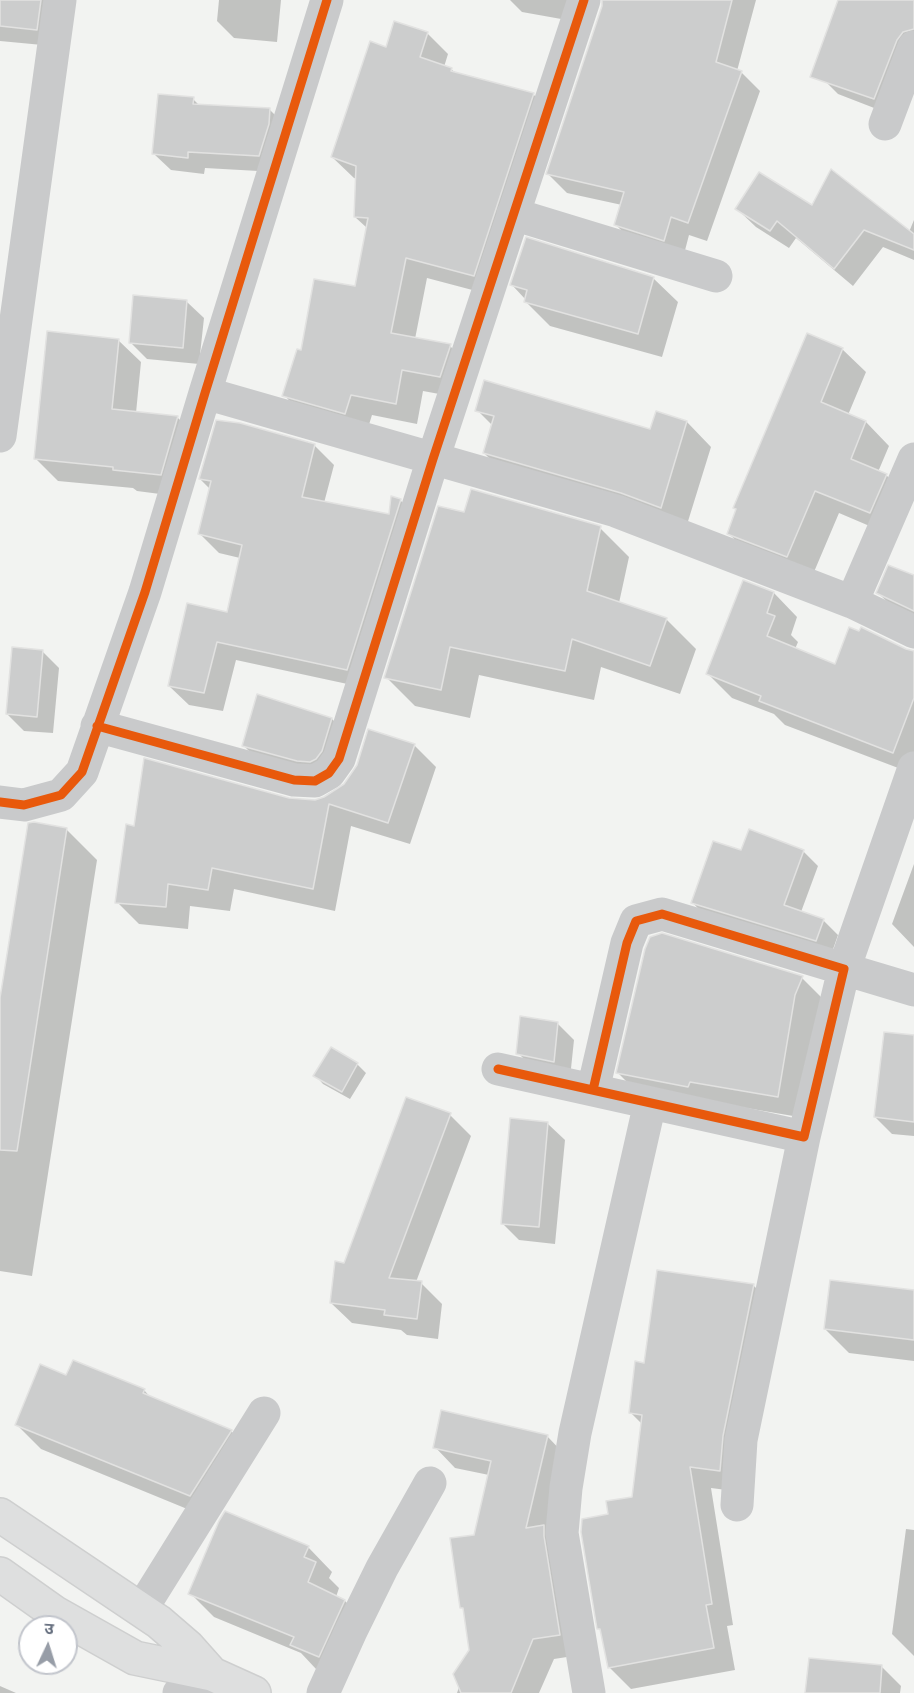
<!DOCTYPE html>
<meta charset="utf-8">
<style>
body{margin:0}
#map{position:relative;width:914px;height:1693px;overflow:hidden;background:#f2f3f1;font-family:"Space Grotesk","Noto Sans Devanagari",sans-serif}
canvas{display:block}
.north{position:absolute;left:18px;top:1615px;width:60px;height:60px;box-sizing:border-box;background:#fff;border:2px solid #c2c5cc;border-radius:50%;rotate:4deg;font-size:16px;font-weight:700;line-height:24px;text-align:center;color:#666f7f}
.north::after{content:'';display:block;margin:auto;width:21px;height:27px;background:#979da7;clip-path:polygon(50% 0,100% 100%,50% 72%,0 100%)}
</style>
<div id="map">
<canvas width="914" height="1693"></canvas>
<div class="north">उ</div>
</div>
<script>
const context = document.querySelector('canvas').getContext('2d');
context.lineJoin = 'round';
function paint(path, color) {
  context.fillStyle = color;
  context.fill(path, 'evenodd');
}
function poly(rows) {
  const path = new Path2D();
  for (const r of rows) {
    path.moveTo(r[0], r[1]);
    for (let i = 2; i < r.length; i += 2) path.lineTo(r[i], r[i + 1]);
  }
  return path;
}
function stroke(path, color, width, dash) {
  context.strokeStyle = color;
  context.lineWidth = width;
  context.lineCap = dash ? 'butt' : 'round';
  context.setLineDash(dash || []);
  context.stroke(path);
}
const shadow = poly([
 [0,0,53,0,53,46,0,41],
 [219,0,281,0,277,42,234,38,217,21],
 [510,0,591,0,578,22,522,12],
 [603,0,756,0,737,71,741,72,760,91,707,241,689,235,683,258,635,244,616,225,622,205,567,193,548,174,603,6],
 [839,0,911,0,914,2,914,81,900,118,838,94,814,70],
 [427,33,448,54,444,67,451,69,457,74,533,94,554,115,495,296,427,278,415,339,450,346,471,367,461,398,423,391,417,424,372,415,366,434,305,417,284,395,302,352,356,288,367,228,355,217,357,179,354,178,332,157,387,49],
 [193,99,200,106,269,109,286,126,276,172,205,168,204,174,171,170,154,154],
 [813,207,909,232,914,220,914,260,883,247,853,286,796,238,789,248,756,227,737,209],
 [653,278,678,302,662,357,550,326,526,302,526,300,512,285],
 [187,302,204,318,199,364,147,359,131,343],
 [118,340,141,362,136,413,178,418,200,440,183,497,137,491,133,488,58,481,36,459],
 [842,349,866,372,848,415,866,422,889,446,878,472,886,475,910,498,893,536,839,513,811,579,752,556,728,533],
 [477,410,651,431,687,422,711,447,685,531,508,477,484,453,493,426],
 [239,424,315,446,334,465,324,503,390,516,400,500,419,519,366,688,236,660,223,711,189,705,169,686,228,614,240,558,219,553,200,534,210,489,200,479],
 [465,514,600,528,629,557,619,603,667,620,696,649,680,694,601,667,594,700,479,675,470,718,415,706,386,677],
 [914,577,914,622,902,616,878,593],
 [743,582,774,593,797,617,791,635,798,642,795,649,836,666,905,650,914,652,914,774,785,725,774,714,732,698,708,674],
 [42,651,59,668,53,733,24,731,7,714],
 [332,719,356,743,346,775,268,770,244,746],
 [414,745,436,767,410,844,351,826,335,911,234,889,230,911,190,906,188,929,139,924,117,902,136,827,325,799],
 [67,830,97,860,32,1276,0,1271,0,1008],
 [803,851,818,866,801,912,823,920,838,935,831,955,707,918,693,903,742,852],
 [914,864,914,947,892,924],
 [802,978,823,999,799,1117,711,1102,639,1094,618,1073],
 [557,1023,574,1040,570,1078,535,1070,518,1053],
 [914,1037,914,1136,892,1134,875,1117],
 [331,1049,357,1064,366,1073,350,1099,323,1084,315,1075],
 [450,1115,471,1136,416,1282,421,1283,442,1304,438,1339,407,1335,401,1330,352,1323,331,1303,345,1264],
 [548,1124,565,1140,555,1244,519,1240,502,1223],
 [753,1285,775,1307,742,1492,711,1488,733,1625,727,1626,735,1670,631,1689,609,1667,603,1632,599,1629,610,1516,633,1498,643,1425,630,1412,645,1364],
 [914,1291,914,1361,849,1353,825,1329],
 [67,1377,144,1390,152,1399,231,1431,255,1455,214,1520,41,1449,17,1425],
 [547,1436,567,1457,580,1655,554,1659,539,1693,457,1693,471,1651,464,1610,462,1607,475,1536,489,1475,455,1468,435,1447],
 [906,1529,914,1530,914,1656,892,1634],
 [308,1547,332,1572,329,1578,339,1588,336,1597,345,1601,369,1625,316,1669,301,1653,214,1617,190,1593],
 [882,1667,901,1686,900,1693,806,1693],
 [0,1686,16,1693,0,1693]
]);
const building = poly([
 [0,0,41,0,37,30,0,26,0,0],
 [602,0,732,0,716,62,742,71,688,223,671,217,664,241,614,225,624,192,546,174,602,6,602,0],
 [838,0,914,0,914,29,903,32,897,40,874,99,810,77,838,0],
 [394,21,428,32,420,57,452,68,451,71,534,93,474,276,406,258,391,333,451,344,440,377,402,370,396,404,351,395,345,414,282,396,297,349,301,350,314,279,355,286,368,218,354,217,356,166,331,157,370,41,386,47,394,21],
 [158,94,194,97,193,104,270,108,269,124,259,156,188,152,188,158,152,154,158,94],
 [831,169,914,234,914,250,864,230,834,269,777,221,770,231,735,209,759,172,812,205,831,169],
 [526,237,654,277,638,334,524,302,527,290,510,285,526,237],
 [133,295,187,300,183,348,129,343,133,295],
 [47,331,119,339,112,409,178,416,161,475,113,470,113,467,34,459,47,331],
 [807,333,843,348,821,402,866,421,851,459,887,474,870,513,815,491,787,557,727,534,736,509,733,508,807,333],
 [484,380,650,429,656,411,687,421,661,508,621,493,483,453,494,416,475,411,484,380],
 [216,420,240,423,315,444,302,497,389,514,391,496,401,499,347,670,217,642,204,693,168,686,187,603,227,612,242,545,198,534,211,481,199,479,216,420],
 [471,489,601,526,587,591,667,618,650,666,572,639,565,671,450,647,441,690,384,678,438,506,464,512,471,489],
 [888,565,914,575,914,611,876,593,888,565],
 [743,580,774,592,767,613,775,616,767,636,835,664,849,627,859,631,861,627,906,649,914,651,914,698,893,753,759,701,761,696,706,674,743,580],
 [12,647,43,650,37,717,6,714,12,647],
 [257,694,332,718,322,751,316,759,310,762,297,761,242,746,257,694],
 [368,729,415,744,388,823,329,804,313,889,212,868,208,890,168,884,166,907,115,903,126,824,134,826,144,758,289,798,315,800,324,797,344,784,357,765,368,729],
 [34,822,67,828,17,1151,0,1150,0,998,28,823,34,822],
 [749,829,804,850,784,905,824,919,816,941,691,903,713,841,741,850,749,829],
 [662,933,803,976,795,995,778,1097,690,1082,688,1087,616,1073,645,949,650,937,662,933],
 [520,1016,558,1022,554,1062,516,1054,520,1016],
 [884,1032,914,1035,914,1122,874,1117,884,1032],
 [331,1047,358,1063,342,1092,313,1076,331,1047],
 [406,1097,451,1113,389,1278,422,1281,417,1319,384,1315,385,1310,330,1303,335,1261,344,1263,406,1097],
 [510,1118,548,1122,539,1227,501,1224,510,1118],
 [657,1270,754,1284,723,1436,720,1471,690,1467,712,1604,706,1605,714,1648,608,1668,600,1629,597,1629,581,1532,582,1519,608,1514,606,1501,632,1497,642,1415,629,1413,635,1361,644,1363,657,1270],
 [830,1280,914,1290,914,1340,824,1329,830,1280],
 [73,1360,145,1389,143,1393,232,1430,190,1496,15,1425,40,1364,66,1375,73,1360],
 [441,1410,548,1435,526,1528,544,1525,544,1536,560,1635,533,1639,511,1693,461,1693,453,1674,469,1650,463,1608,460,1608,450,1538,474,1535,491,1461,433,1448,441,1410],
 [225,1511,309,1546,304,1557,316,1562,308,1582,345,1600,319,1657,290,1645,294,1637,188,1594,219,1521,225,1511],
 [809,1658,882,1665,880,1693,805,1693,809,1658]
]);
const minor = poly([
 [885,124,914,47],
 [513,214,716,276],
 [205,393,616,511,852,602,914,632],
 [0,436,60,0],
 [852,602,914,459],
 [97,726,294,780,315,781,329,773,339,759,433,459,584,0],
 [914,768,844,969,914,990],
 [0,802,24,805,61,795,82,772,145,592,205,393,327,0],
 [498,1069,804,1137,844,969,662,914,636,921,627,943,593,1090],
 [737,1505,741,1440,804,1137],
 [141,1610,264,1413],
 [323,1693,351,1631,382,1568,430,1483],
 [589,1693,562,1533,566,1488,575,1433,650,1103]
]);
const tertiary = poly([
 [179,1693,212,1674]
]);
const primary = poly([
 [0,1515,159,1622,188,1647,212,1674],
 [0,1574,55,1613,135,1658,212,1674,254,1693]
]);
const cycleway = poly([
 [97,726,294,780,315,781,329,773,339,759,433,459,584,0],
 [0,802,24,805,61,795,82,772,145,592,205,393,327,0],
 [498,1069,804,1137,844,969,662,914,636,921,627,943,593,1090]
]);
paint(shadow, '#0003');
paint(building, '#cccdcd');
stroke(building, '#e2e2e1', 1.5);
stroke(primary, '#cecfcf', 36);
stroke(minor, '#c9cacb', 33);
stroke(tertiary, '#c9cacb', 33);
stroke(primary, '#dedfdf', 33);
stroke(cycleway, '#e8590c', 9);
</script>
